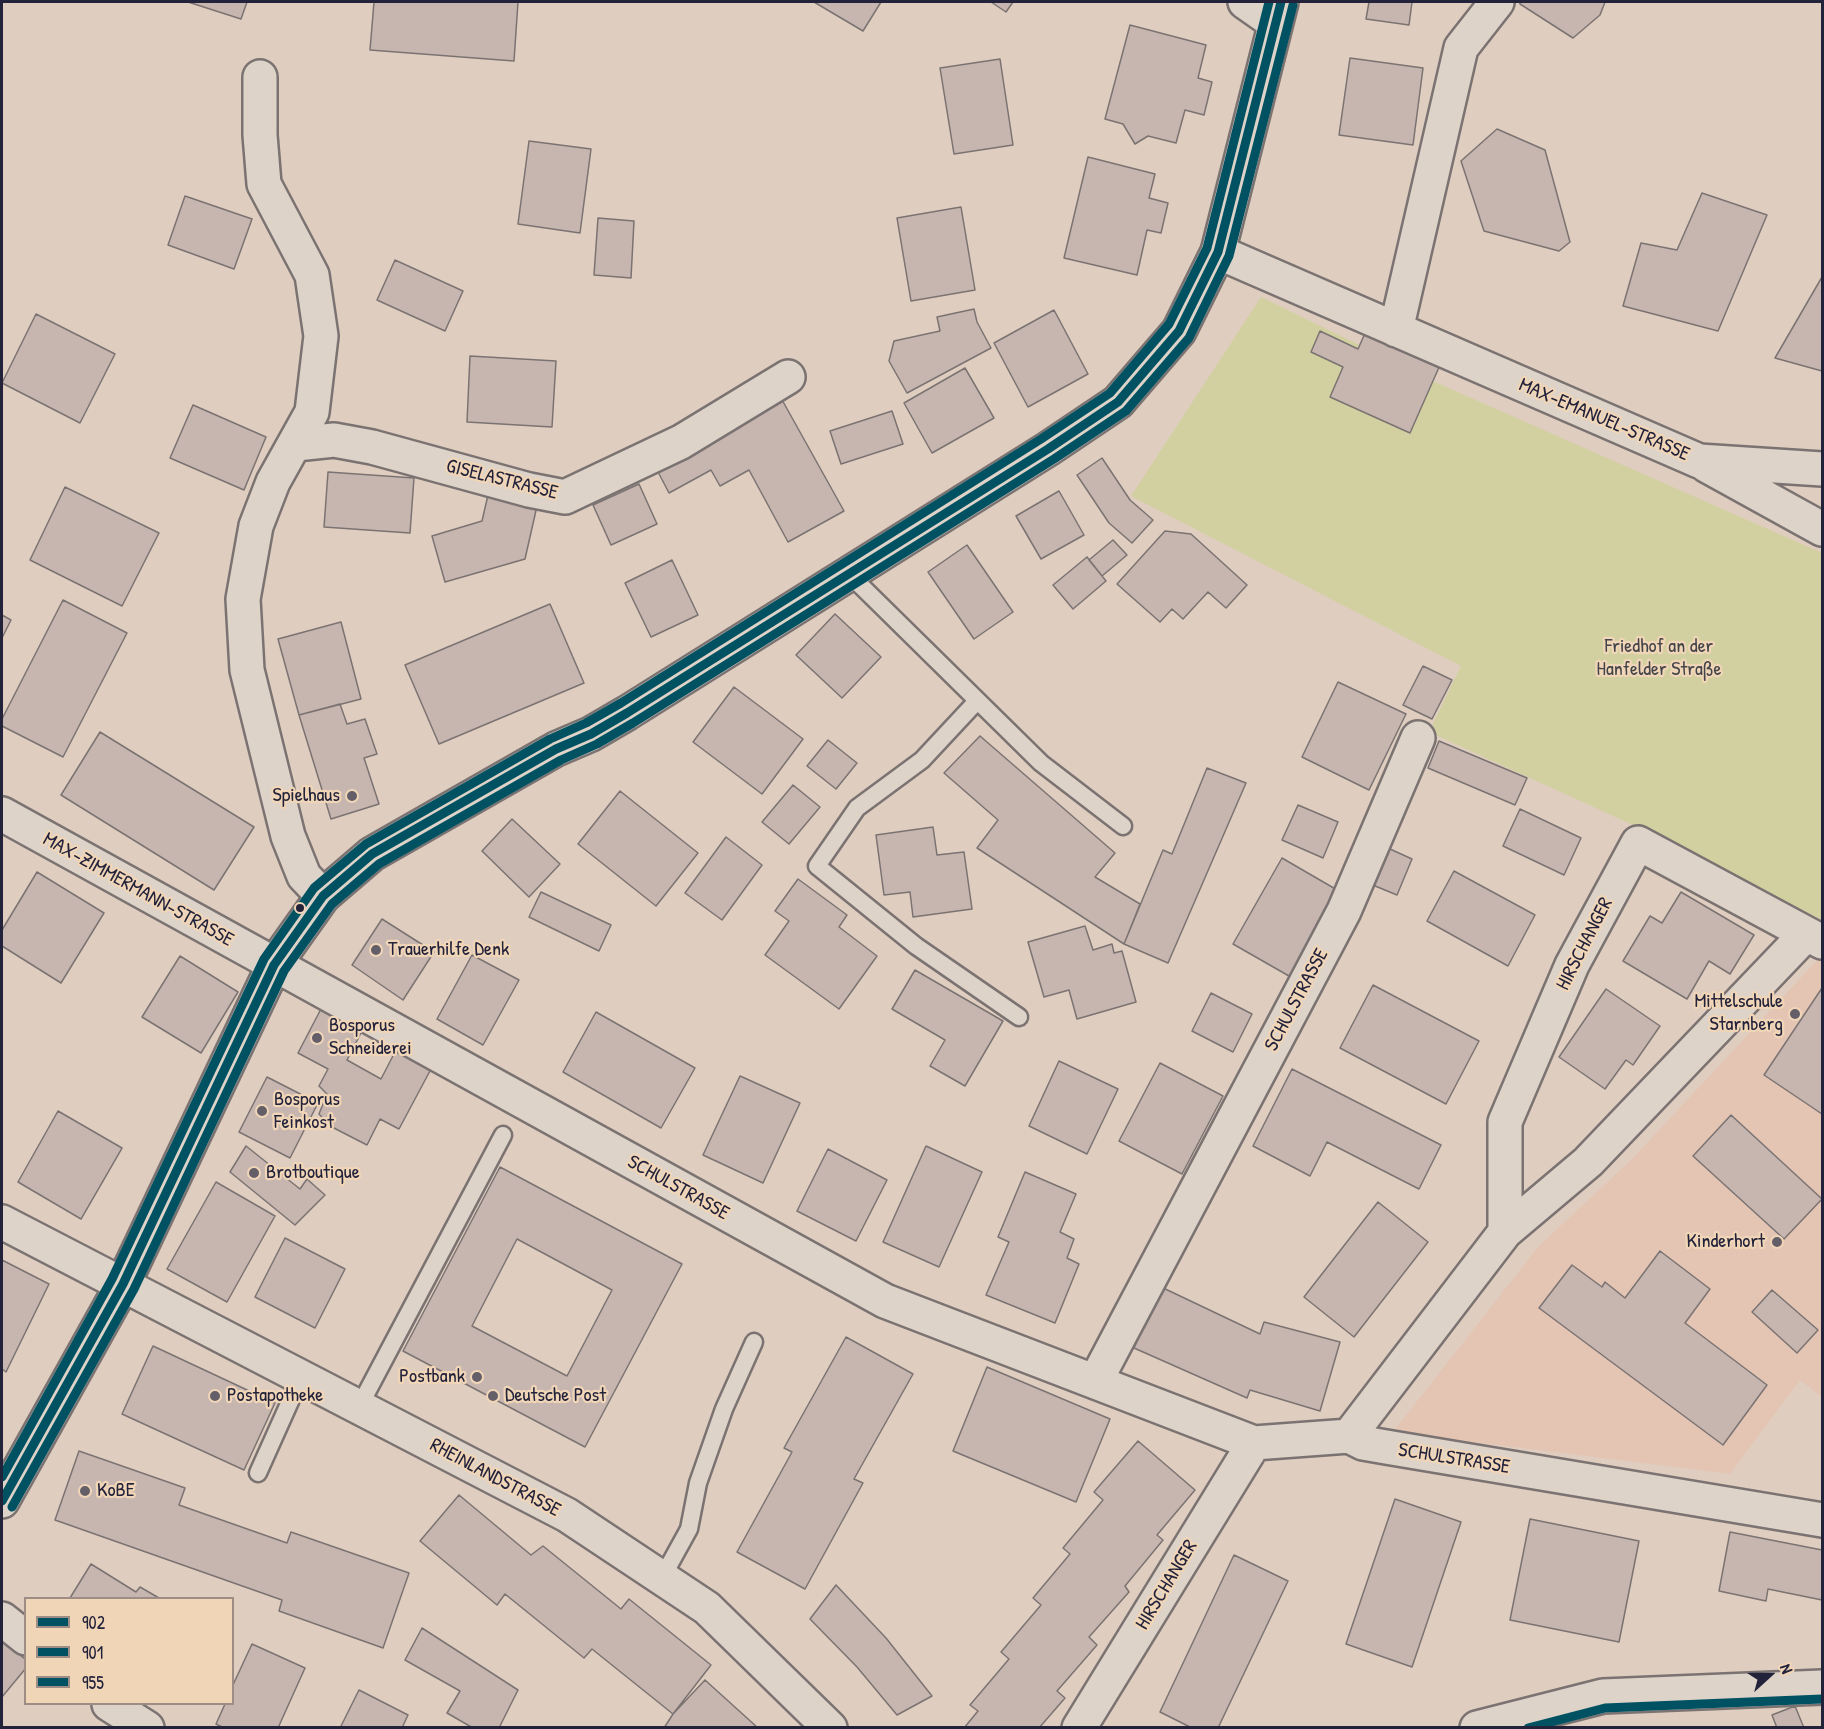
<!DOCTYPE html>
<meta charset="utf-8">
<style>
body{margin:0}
#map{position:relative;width:1824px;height:1729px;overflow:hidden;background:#dfcdbf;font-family:"Patrick Hand",sans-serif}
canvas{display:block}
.frame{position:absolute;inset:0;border:3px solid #22223b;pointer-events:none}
.legend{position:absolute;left:24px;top:1597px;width:210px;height:108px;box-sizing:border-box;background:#f0d5b7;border:2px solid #9e8d85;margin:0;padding:8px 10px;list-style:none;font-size:18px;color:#22223b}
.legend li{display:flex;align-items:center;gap:12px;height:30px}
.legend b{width:30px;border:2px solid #9e8d85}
.north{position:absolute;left:1740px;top:1645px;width:60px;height:60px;-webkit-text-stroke:4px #f0d5b7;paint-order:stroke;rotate:69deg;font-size:16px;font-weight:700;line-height:24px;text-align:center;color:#22223b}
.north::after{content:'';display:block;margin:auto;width:21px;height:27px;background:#22223b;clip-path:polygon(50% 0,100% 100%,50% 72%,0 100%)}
</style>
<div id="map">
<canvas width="1824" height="1729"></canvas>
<div class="frame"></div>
<ul class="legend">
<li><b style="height:8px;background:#005262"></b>902</li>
<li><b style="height:8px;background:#005262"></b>901</li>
<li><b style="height:8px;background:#005262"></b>955</li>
</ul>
<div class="north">N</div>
</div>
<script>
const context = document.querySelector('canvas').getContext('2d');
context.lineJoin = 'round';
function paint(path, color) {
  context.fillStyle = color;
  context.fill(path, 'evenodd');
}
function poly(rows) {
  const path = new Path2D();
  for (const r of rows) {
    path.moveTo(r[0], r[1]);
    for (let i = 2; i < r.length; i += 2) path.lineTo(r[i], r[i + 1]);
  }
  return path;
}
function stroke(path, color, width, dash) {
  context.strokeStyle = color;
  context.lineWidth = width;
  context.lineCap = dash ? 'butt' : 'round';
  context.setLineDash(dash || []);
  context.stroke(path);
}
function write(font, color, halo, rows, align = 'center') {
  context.font = font + ' "Patrick Hand",sans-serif';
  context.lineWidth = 4.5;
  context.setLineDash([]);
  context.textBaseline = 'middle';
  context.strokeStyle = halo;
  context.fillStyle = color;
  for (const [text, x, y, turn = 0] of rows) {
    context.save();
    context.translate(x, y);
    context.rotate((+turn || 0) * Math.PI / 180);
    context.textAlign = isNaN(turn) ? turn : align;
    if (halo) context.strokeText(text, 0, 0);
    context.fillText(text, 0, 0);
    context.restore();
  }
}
const built = poly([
 [1822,955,1822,1397,1800,1380,1730,1474,1393,1432,1538,1247,1632,1159]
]);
const green = poly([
 [1261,297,1435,382,1822,553,1822,920,1633,825,1429,732,1461,666,1131,496]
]);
const building = poly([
 [188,2,247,2,241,19,188,2],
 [374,2,518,2,514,61,370,50,374,2],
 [814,2,881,2,863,31,814,2],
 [991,2,1013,2,1006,12,991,2],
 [1369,2,1412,2,1409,25,1366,19,1369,2],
 [1520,2,1605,2,1600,15,1573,38,1520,4,1520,2],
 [1130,25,1206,45,1198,78,1212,82,1204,115,1185,110,1176,143,1148,136,1135,144,1123,124,1105,119,1130,25],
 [1350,58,1423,68,1413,145,1339,135,1350,58],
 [1000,59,1013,145,954,154,940,68,1000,59],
 [1497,129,1545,150,1570,242,1559,251,1484,231,1461,161,1497,129],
 [529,141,591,149,580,233,518,224,529,141],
 [1088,157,1155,174,1149,198,1168,203,1161,233,1147,230,1137,275,1064,258,1088,157],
 [1702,193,1767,215,1718,331,1623,306,1641,243,1677,250,1702,193],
 [185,196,252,219,234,269,168,245,185,196],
 [961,207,975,290,911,301,897,218,961,207],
 [598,218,634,221,631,278,594,275,598,218],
 [395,260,463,291,445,331,377,300,395,260],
 [1822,277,1822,371,1775,358,1822,277],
 [974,309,977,322,991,348,907,393,889,361,894,341,940,331,937,317,974,309],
 [1054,310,1088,374,1028,407,994,343,1054,310],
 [36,314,115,354,80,423,2,383,36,314],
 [1320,331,1358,349,1366,331,1440,365,1410,433,1330,397,1343,367,1311,352,1320,331],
 [470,356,556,361,552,427,467,422,470,356],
 [965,368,994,418,932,453,904,403,965,368],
 [781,398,844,511,788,542,749,470,720,486,711,470,669,493,656,468,781,398],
 [193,405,266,437,244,490,170,458,193,405],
 [892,411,903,444,841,464,830,431,892,411],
 [1102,458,1130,500,1153,520,1132,543,1109,523,1077,475,1102,458],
 [328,472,414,478,410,533,324,527,328,472],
 [639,484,657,524,611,545,593,505,639,484],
 [65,487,159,533,122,606,30,560,65,487],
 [1059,491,1084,535,1041,559,1016,516,1059,491],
 [488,495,537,506,525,559,445,582,432,536,482,521,488,495],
 [1165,531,1191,534,1247,585,1226,608,1208,592,1183,619,1172,609,1160,622,1117,584,1165,531],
 [1113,540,1127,555,1102,576,1089,560,1113,540],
 [967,545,1013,612,974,639,928,572,967,545],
 [1087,557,1106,581,1073,609,1053,585,1087,557],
 [672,560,698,615,651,637,625,583,672,560],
 [63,600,127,633,63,757,2,726,2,719,63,600],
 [550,604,584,683,439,744,405,665,550,604],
 [835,614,881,657,842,698,796,655,835,614],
 [2,615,11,620,2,638,2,615],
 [341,622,361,699,299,715,278,639,341,622],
 [1423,666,1452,680,1432,719,1403,705,1423,666],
 [1338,682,1406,714,1369,790,1302,757,1338,682],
 [734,687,803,739,762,794,693,742,734,687],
 [340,704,347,724,365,719,377,754,364,758,379,804,331,819,299,715,340,704],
 [100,732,254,827,214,890,61,795,100,732],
 [980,736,1115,853,1095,877,1140,904,1124,944,977,848,998,820,944,773,980,736],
 [828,740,857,763,836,789,807,766,828,740],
 [1439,741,1527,778,1515,805,1428,768,1439,741],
 [1207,768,1246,783,1168,963,1124,944,1163,850,1172,854,1207,768],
 [793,785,820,807,789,844,762,822,793,785],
 [620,791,698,853,656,906,578,844,620,791],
 [1298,805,1338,822,1323,858,1282,840,1298,805],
 [1520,809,1581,838,1564,875,1503,846,1520,809],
 [512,819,560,864,529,897,482,851,512,819],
 [933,827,937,855,964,852,972,909,913,917,910,892,884,895,876,835,933,827],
 [726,837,762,865,722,920,685,893,726,837],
 [1379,844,1412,859,1397,895,1363,881,1379,844],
 [1282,858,1344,894,1296,980,1233,944,1282,858],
 [1454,871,1535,915,1508,966,1427,921,1454,871],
 [37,872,104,913,61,983,2,946,2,930,37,872],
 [798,879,847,915,839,927,877,956,839,1009,765,955,789,921,775,911,798,879],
 [541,892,611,925,599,951,529,917,541,892],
 [1681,892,1754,935,1730,974,1709,961,1687,999,1623,961,1650,916,1662,923,1681,892],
 [382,919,434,952,403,1000,352,965,382,919],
 [1085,926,1093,950,1112,944,1114,953,1122,951,1136,1002,1077,1019,1069,990,1044,997,1028,942,1085,926],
 [472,955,519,980,483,1045,437,1019,472,955],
 [180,956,238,992,201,1053,142,1017,180,956],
 [915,970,1003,1021,965,1086,930,1066,945,1040,892,1009,915,970],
 [1373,985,1479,1041,1446,1104,1340,1048,1373,985],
 [1822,988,1822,1114,1764,1075,1822,988],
 [1606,989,1660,1026,1633,1065,1626,1060,1605,1089,1559,1057,1606,989],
 [1211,993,1252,1014,1233,1052,1192,1031,1211,993],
 [322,1007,363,1029,347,1060,381,1079,396,1050,431,1069,399,1129,380,1119,367,1145,330,1126,319,1114,327,1094,319,1086,328,1069,298,1053,322,1007],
 [596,1012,695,1068,661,1128,563,1072,596,1012],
 [1059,1061,1118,1089,1087,1154,1029,1126,1059,1061],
 [1160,1063,1223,1096,1182,1174,1119,1141,1160,1063],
 [1292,1069,1441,1145,1419,1189,1327,1142,1310,1176,1253,1146,1292,1069],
 [740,1076,800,1103,763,1183,703,1155,740,1076],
 [267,1077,318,1103,290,1158,239,1132,267,1077],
 [58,1111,122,1148,81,1219,18,1182,58,1111],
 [1731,1115,1822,1199,1784,1239,1693,1156,1731,1115],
 [246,1146,300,1189,307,1179,325,1195,295,1225,230,1172,246,1146],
 [926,1146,982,1172,939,1267,883,1242,926,1146],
 [828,1149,887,1180,856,1241,797,1211,828,1149],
 [500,1167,682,1264,585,1447,403,1351,500,1167],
 [517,1239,612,1290,567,1376,472,1326,517,1239],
 [1025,1172,1076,1194,1060,1232,1074,1239,1067,1258,1079,1264,1055,1323,986,1295,1009,1242,998,1237,1025,1172],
 [216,1182,275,1216,227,1302,167,1269,216,1182],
 [1378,1202,1428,1242,1354,1337,1304,1297,1378,1202],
 [285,1238,345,1269,315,1328,255,1297,285,1238],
 [1660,1251,1710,1289,1685,1323,1767,1385,1723,1445,1539,1308,1572,1265,1602,1287,1605,1282,1625,1298,1660,1251],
 [2,1260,49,1284,6,1372,2,1369,2,1260],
 [1159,1286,1260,1334,1264,1322,1340,1342,1320,1411,1250,1390,1247,1398,1134,1348,1159,1286],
 [1772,1290,1818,1330,1797,1353,1752,1312,1772,1290],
 [846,1337,913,1374,854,1479,863,1483,805,1589,737,1552,792,1452,784,1448,846,1337],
 [153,1346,275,1403,244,1470,122,1414,153,1346],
 [987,1367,1110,1419,1076,1502,953,1451,987,1367],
 [1138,1441,1195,1490,1157,1535,1163,1540,1125,1586,1129,1592,1089,1637,1097,1645,1057,1691,1065,1698,1039,1728,964,1728,978,1711,970,1705,1009,1659,1001,1652,1041,1605,1033,1598,1070,1554,1063,1548,1103,1500,1094,1492,1138,1441],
 [79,1451,185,1488,179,1505,287,1543,291,1532,409,1573,383,1648,279,1611,282,1600,55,1520,79,1451],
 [459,1495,531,1555,543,1546,621,1609,629,1599,711,1665,673,1714,592,1649,584,1658,505,1594,497,1605,420,1541,459,1495],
 [1395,1499,1461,1522,1412,1667,1346,1644,1395,1499],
 [1530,1519,1639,1541,1619,1642,1510,1620,1530,1519],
 [1730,1532,1822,1550,1822,1600,1768,1589,1766,1601,1719,1591,1730,1532],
 [1234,1555,1288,1581,1218,1728,1192,1728,1160,1712,1234,1555],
 [91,1564,136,1592,140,1587,159,1598,70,1598,91,1564],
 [836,1585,886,1638,932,1696,897,1715,857,1667,810,1619,836,1585],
 [422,1628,518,1690,499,1728,473,1728,447,1713,460,1691,405,1660,422,1628],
 [2,1640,26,1660,26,1668,2,1697,2,1640],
 [252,1644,305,1668,278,1728,224,1728,216,1724,225,1704,232,1704,232,1687,252,1644],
 [705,1680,758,1728,664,1728,673,1714,705,1680],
 [359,1690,408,1715,402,1728,340,1728,359,1690],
 [1795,1706,1804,1728,1777,1728,1772,1715,1795,1706]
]);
const lane = poly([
 [849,574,1041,763,1123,826],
 [977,701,922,760,857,808,817,866,916,946,1019,1017],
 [359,1407,503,1135],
 [258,1473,301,1377],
 [662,1578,689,1529,698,1483,724,1409,754,1342]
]);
const street = poly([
 [1245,2,1275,23],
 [260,77,260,135,264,184,312,275,321,336,312,412,273,482,256,526,243,599,247,670,288,836,304,876,323,896],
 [1218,252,1699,461,1822,469],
 [1396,330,1461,48,1497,2],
 [296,444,334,440,372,447,529,490,565,497,681,442,788,377],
 [1706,465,1822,529],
 [2,814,885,1301,1254,1443,1349,1436,1363,1443,1386,1447,1822,1520],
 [2,1222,567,1515,707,1608,830,1728],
 [1505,1232,1505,1122,1572,965,1638,843,1822,942],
 [1095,1382,1344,911,1418,738],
 [1349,1436,1505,1232,1588,1162,1806,934],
 [2,1619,26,1638],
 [109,1704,147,1728],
 [1079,1728,1254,1443],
 [1477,1728,1603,1696,1822,1687]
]);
const secondary = poly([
 [2,1501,123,1284,274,965,323,896,372,854,556,749,591,734,627,713,1048,449,1118,402,1179,331,1218,252,1281,2]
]);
const bus1 = poly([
 [2,1501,123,1284,274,965,323,896,372,854,556,749,591,734,627,713,1048,449,1118,402,1179,331,1218,252,1281,2]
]);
const bus2 = poly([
 [12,1507,134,1289,284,971,332,904,379,864,561,760,597,744,633,723,1054,459,1126,411,1189,338,1229,256,1293,5],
 [1528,1728,1605,1708,1822,1699]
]);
const bus3 = poly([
 [2,1477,112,1279,264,959,314,888,366,844,550,739,586,723,621,703,1041,439,1110,393,1169,324,1207,248,1269,2]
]);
const markers = [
 [352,796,6,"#645e69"],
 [300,908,5,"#22223b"],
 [376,950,6,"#645e69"],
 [1795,1014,6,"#645e69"],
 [317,1038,6,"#645e69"],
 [262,1111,6,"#645e69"],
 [254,1173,6,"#645e69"],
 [1777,1242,6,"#645e69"],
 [477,1377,6,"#645e69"],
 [215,1396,6,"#645e69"],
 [493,1396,6,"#645e69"],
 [85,1491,6,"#645e69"]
];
const streetNames = [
 ["MAX-EMANUEL-STRASSE",1604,420,23],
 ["GISELASTRASSE",502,480,14],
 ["MAX-ZIMMERMANN-STRASSE",138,890,29],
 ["HIRSCHANGER",1585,944,-63],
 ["SCHULSTRASSE",1297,1000,-62],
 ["SCHULSTRASSE",678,1188,29],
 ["SCHULSTRASSE",1454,1459,9],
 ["RHEINLANDSTRASSE",495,1478,28],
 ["HIRSCHANGER",1167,1585,-59]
];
const parkNames = [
 ["Friedhof an der",1659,647],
 ["Hanfelder Straße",1659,670]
];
const poiNames = [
 ["Spielhaus",340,796,"right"],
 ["Trauerhilfe Denk",388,950],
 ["Mittelschule",1783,1002,"right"],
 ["Starnberg",1783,1025,"right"],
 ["Bosporus",329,1026],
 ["Schneiderei",329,1049],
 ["Bosporus",274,1100],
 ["Feinkost",274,1123],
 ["Brotboutique",266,1173],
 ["Kinderhort",1765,1242,"right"],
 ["Postbank",465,1377,"right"],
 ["Postapotheke",227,1396],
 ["Deutsche Post",505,1396],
 ["KoBE",97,1491]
];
paint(built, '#e4c5b4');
paint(green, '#d2d0a0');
paint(building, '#c7b6b0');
stroke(building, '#7b7372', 1.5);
stroke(lane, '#7b7372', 21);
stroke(street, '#7b7372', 38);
stroke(secondary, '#7b7372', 38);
stroke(lane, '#ddd3c8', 16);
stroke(street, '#ddd3c8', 33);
stroke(secondary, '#ddd3c8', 33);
stroke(bus1, '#005262', 9);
stroke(bus2, '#005262', 9);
stroke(bus3, '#005262', 9);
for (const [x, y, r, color] of markers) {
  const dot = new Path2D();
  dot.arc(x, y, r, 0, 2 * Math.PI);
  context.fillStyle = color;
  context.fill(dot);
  stroke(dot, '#f0d5b7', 2);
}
write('20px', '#22223b', '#f0d5b7', streetNames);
write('20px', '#43454a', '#f0d5b7', parkNames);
write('20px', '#22223b', '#f0d5b7', poiNames, 'left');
</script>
